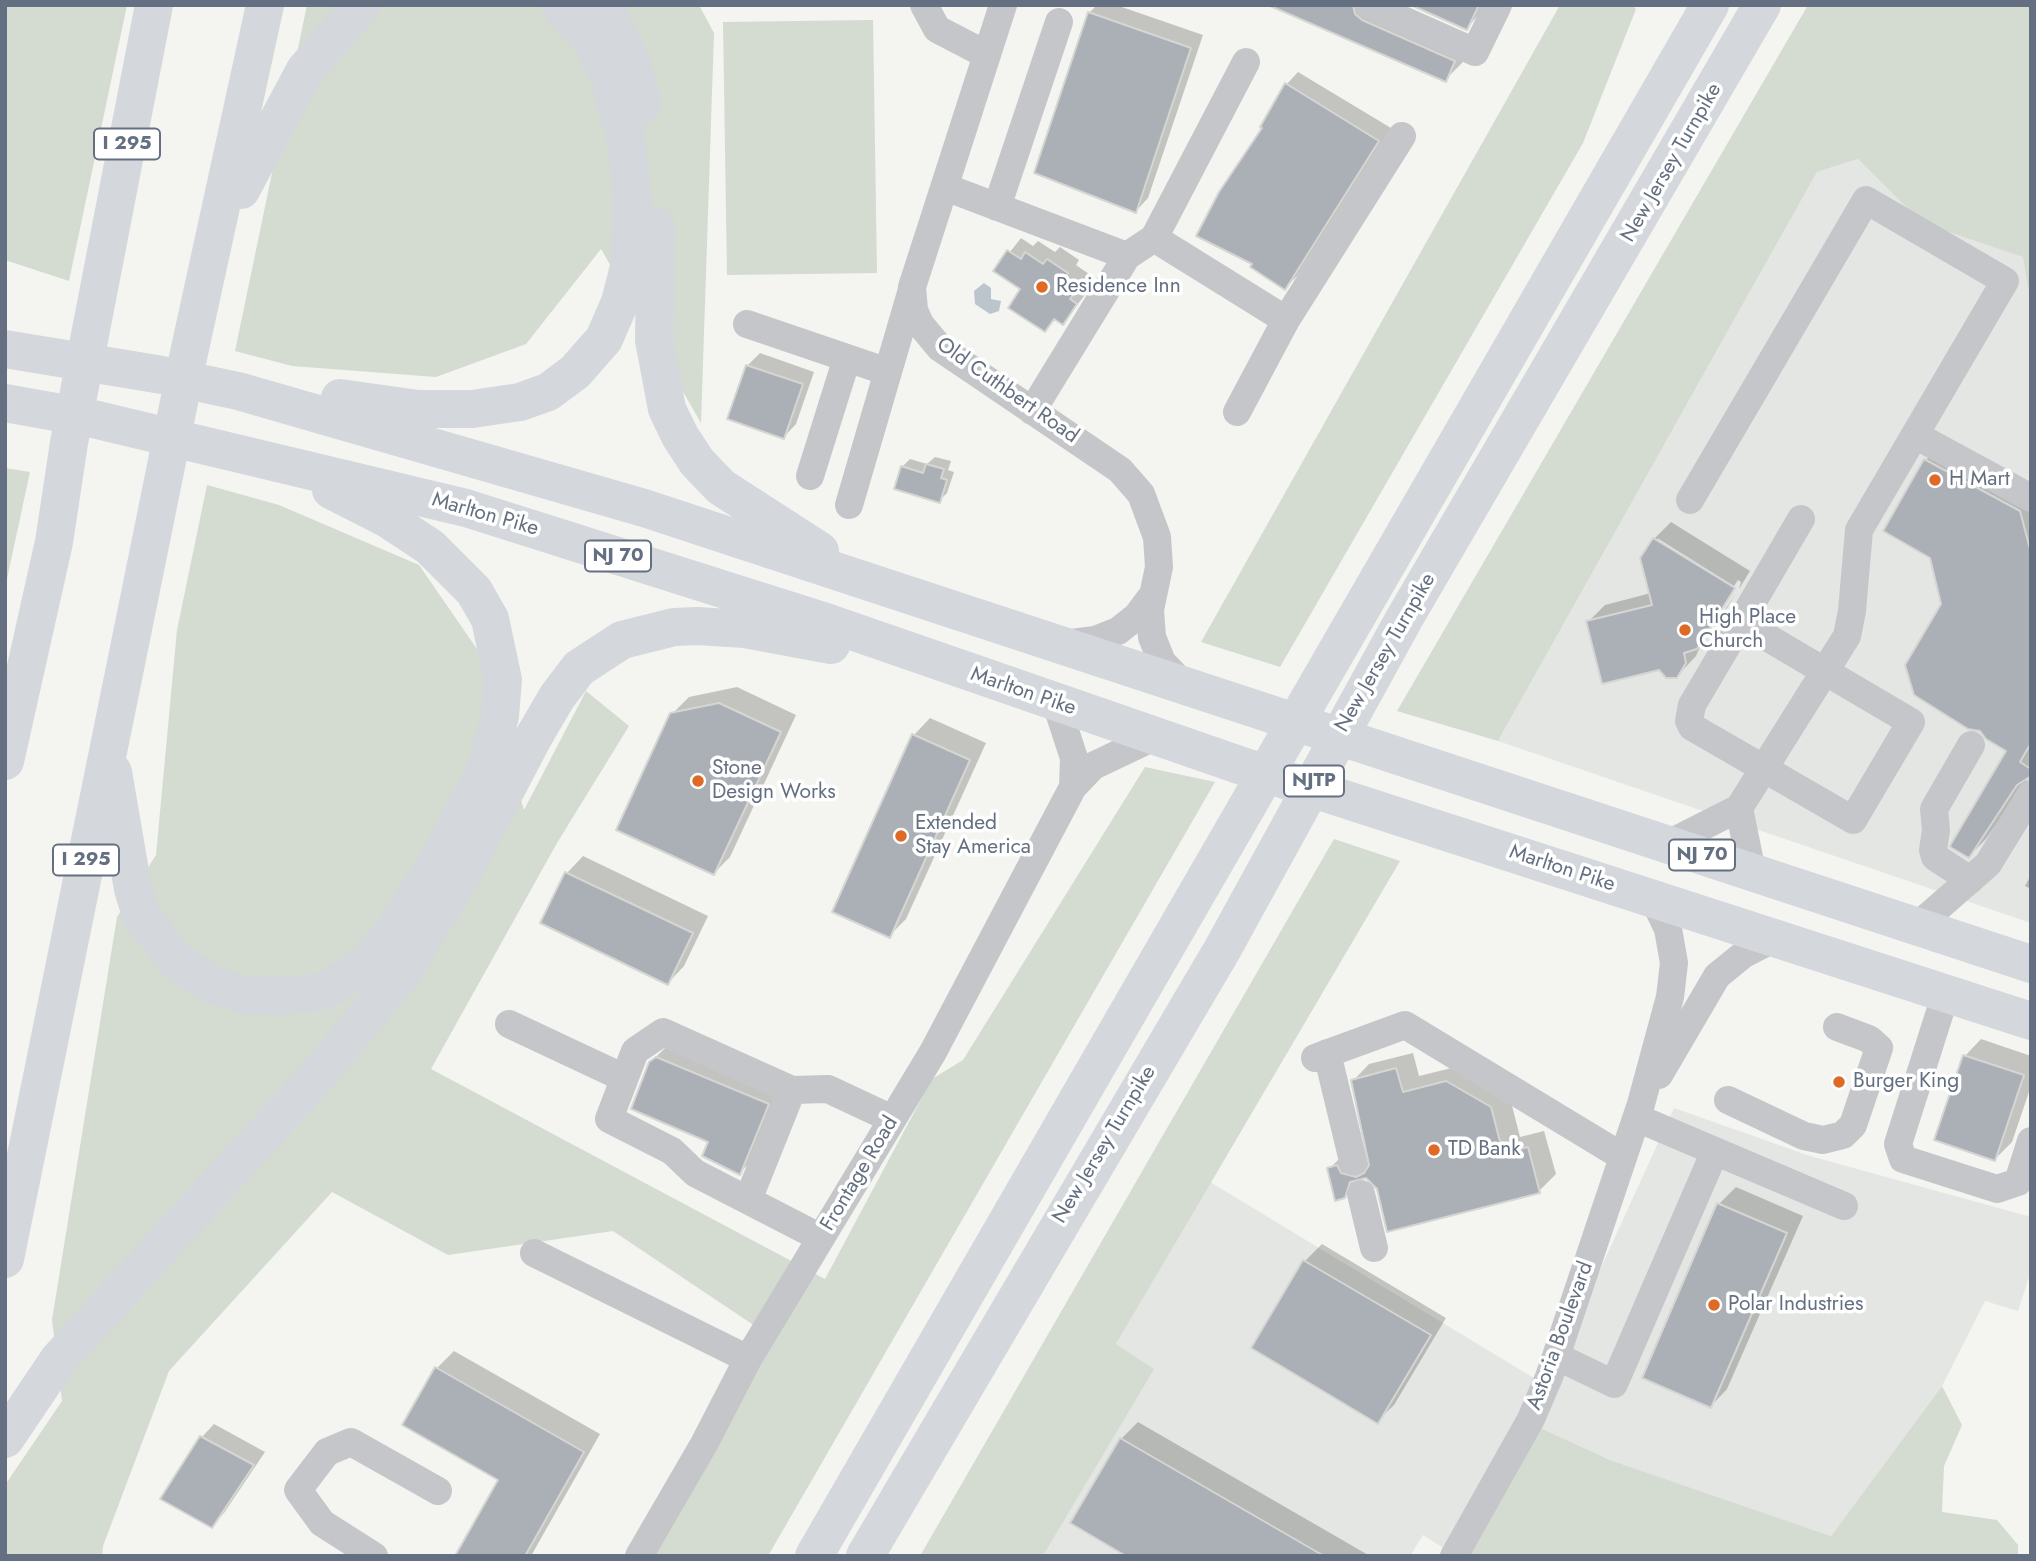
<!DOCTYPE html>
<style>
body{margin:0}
#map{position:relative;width:2036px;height:1561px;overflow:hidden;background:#f4f4f0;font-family:Jost,sans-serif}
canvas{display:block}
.frame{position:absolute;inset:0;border:7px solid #647081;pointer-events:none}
</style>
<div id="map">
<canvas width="2036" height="1561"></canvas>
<div class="frame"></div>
</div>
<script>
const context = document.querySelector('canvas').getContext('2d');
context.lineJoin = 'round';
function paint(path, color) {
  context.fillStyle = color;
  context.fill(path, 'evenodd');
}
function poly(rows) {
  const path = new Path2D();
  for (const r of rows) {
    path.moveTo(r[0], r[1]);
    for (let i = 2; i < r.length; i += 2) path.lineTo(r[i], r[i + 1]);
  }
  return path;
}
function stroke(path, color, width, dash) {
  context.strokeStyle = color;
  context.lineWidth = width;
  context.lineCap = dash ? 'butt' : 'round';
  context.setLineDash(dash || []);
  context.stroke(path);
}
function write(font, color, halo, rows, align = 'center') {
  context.font = font + ' Jost,sans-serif';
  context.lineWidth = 7;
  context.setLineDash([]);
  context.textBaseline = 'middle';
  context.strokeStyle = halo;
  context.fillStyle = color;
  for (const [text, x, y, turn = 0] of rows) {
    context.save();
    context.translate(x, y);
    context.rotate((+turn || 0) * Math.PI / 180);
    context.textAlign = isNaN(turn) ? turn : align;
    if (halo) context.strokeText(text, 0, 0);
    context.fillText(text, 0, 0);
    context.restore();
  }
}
const built = poly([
 [1858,159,1922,223,2024,257,2031,305,2031,923,1498,741,1817,172],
 [1674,1108,1810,1156,2031,1217,2031,1271,2018,1311,1985,1301,1942,1386,1831,1536,1610,1460,1534,1425,1456,1556,1423,1535,1410,1556,1043,1556,1153,1369,1116,1344,1210,1182,1547,1386]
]);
const green = poly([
 [5,5,127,5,69,281,5,260],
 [307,5,699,5,714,33,701,423,601,249,526,344,436,377,292,366,235,351],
 [1560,5,1632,5,1636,9,1583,143,1280,667,1201,642],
 [1808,5,2031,5,2031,305,2023,257,1922,223,1858,159,1817,172,1498,741,1397,711],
 [873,20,877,273,727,275,723,22],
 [5,468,30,472,5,588],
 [207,485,279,505,419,565,477,649,524,810,586,691,629,726,557,843,431,1069,825,1279,932,1079,963,1060,1145,767,1215,782,768,1556,650,1556,773,1338,613,1231,448,1255,332,1192,169,1371,103,1546,102,1556,5,1556,5,1485,62,1401,52,1320,117,917,156,855,177,630],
 [1334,839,1400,861,1116,1344,1154,1369,1043,1556,920,1556],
 [1942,1386,1962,1425,1944,1466,1942,1512,1997,1520,2018,1545,2018,1556,1463,1556,1534,1425,1610,1460,1831,1536]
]);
const water = poly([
 [984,283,991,288,991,299,1001,301,999,311,990,314,975,304,974,291]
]);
const shadow = poly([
 [1097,5,1116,5,1203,35,1148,198,1136,211,1089,13],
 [1273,5,1383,5,1471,44,1462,63,1445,80],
 [1415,5,1487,5,1467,28],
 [1298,72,1391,128,1298,275,1285,288,1265,128,1286,85],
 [1021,238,1033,246,1038,241,1055,252,1060,247,1079,260,1076,265,1089,274,1081,286,1088,291,1063,323,1056,319,1045,330,1023,289,995,271],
 [760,353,814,372,796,424,784,437,747,366],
 [1942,443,2031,491,2031,774,1986,839,1969,856,2008,750,1943,604,1926,460],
 [935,457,951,461,948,470,954,472,947,493,939,501,902,467,910,459,927,464],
 [1671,522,1750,571,1739,589,1741,582,1738,580,1734,586,1657,538,1703,636,1707,636,1737,592,1713,630,1702,642,1696,656,1679,674,1588,622,1605,605,1651,593,1654,539],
 [737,687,796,715,730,857,714,873,672,714,689,697],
 [930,718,986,743,906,919,889,936,834,911,914,735],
 [583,856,708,916,684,966,668,983,567,873],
 [2031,875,2031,889,2025,886],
 [1981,1039,2031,1056,2031,1086,2012,1142,1995,1159,1965,1056],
 [668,1045,784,1087,757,1156,740,1172,650,1063],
 [1413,1053,1419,1076,1464,1065,1508,1090,1520,1137,1544,1131,1556,1174,1539,1191,1379,1189,1367,1176,1362,1177,1344,1197,1329,1169,1346,1152,1370,1160,1353,1081,1369,1064],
 [1736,1187,1803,1216,1727,1389,1711,1406,1719,1204],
 [1322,1244,1446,1318,1394,1405,1377,1421,1253,1348,1305,1261],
 [454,1351,600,1434,531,1556,457,1556,501,1479,437,1368],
 [1138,1422,1370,1556,1130,1556,1121,1439],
 [214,1424,265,1452,224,1513,211,1526,163,1498,202,1437]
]);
const building = poly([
 [1268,5,1353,5,1355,14,1362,20,1455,61,1446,82,1268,5],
 [1411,5,1479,5,1467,30,1411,5],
 [1088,12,1191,48,1136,213,1034,173,1088,12],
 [1285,83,1379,141,1285,290,1250,267,1252,264,1196,236,1219,192,1262,128,1260,127,1285,83],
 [1007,250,1021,259,1025,252,1043,264,1047,259,1068,273,1065,278,1078,287,1070,299,1077,304,1063,325,1054,319,1045,332,1008,308,1020,289,993,271,1007,250],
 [746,365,803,384,784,439,727,419,746,365],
 [1924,459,2020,511,2031,553,2031,743,2020,762,2031,769,2031,776,2017,785,1969,858,1950,847,1951,844,2006,751,1986,739,1980,731,1968,729,1914,695,1905,665,1941,604,1930,558,1883,531,1924,459],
 [926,464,944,469,941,478,947,480,940,503,894,489,901,466,923,473,926,464],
 [1653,538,1735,588,1697,649,1684,653,1686,663,1677,678,1666,678,1659,670,1602,684,1586,621,1652,605,1640,558,1653,538],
 [719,703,781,732,714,875,616,830,670,713,719,703],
 [912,734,970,760,890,938,832,912,912,734],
 [565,872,693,933,668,985,540,923,565,872],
 [1963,1055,2024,1075,1995,1161,1934,1140,1963,1055],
 [656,1057,769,1104,740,1175,702,1156,708,1142,631,1109,649,1062,656,1057],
 [1396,1068,1403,1092,1446,1081,1491,1107,1503,1153,1528,1147,1540,1193,1387,1232,1377,1189,1366,1178,1350,1182,1345,1198,1335,1201,1327,1168,1337,1165,1341,1173,1356,1177,1364,1173,1369,1165,1351,1080,1396,1068],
 [1717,1203,1787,1233,1711,1408,1642,1378,1717,1203],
 [1303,1260,1431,1335,1378,1424,1251,1348,1303,1260],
 [435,1367,584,1452,525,1556,455,1556,498,1480,402,1425,435,1367],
 [200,1436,254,1465,212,1528,160,1499,200,1436],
 [1120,1438,1324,1556,1126,1556,1070,1523,1120,1438]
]);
const minor = poly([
 [924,5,937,29,987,55],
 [1003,5,912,287,914,310,920,324,940,348,1120,470,1141,494,1157,537,1159,567,1150,610,1152,637,1162,662,1183,684],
 [1369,5,1475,52,1498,5],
 [945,187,1127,256],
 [997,207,1059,22],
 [1154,238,1286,320,1402,136],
 [747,324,888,372],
 [1032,411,1127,256,1154,238,1246,62],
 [1237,412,1286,320],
 [1915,435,2031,498],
 [810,476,847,358],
 [1690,500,1866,200,2005,281,1859,530,1852,611,1847,636,1739,808],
 [849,505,911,293],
 [1741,622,1911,722,1853,820,1692,727,1689,721,1692,705,1741,622,1801,519],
 [1064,644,1095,640,1118,631,1137,616,1152,596],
 [1056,703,1074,758,1073,787],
 [1668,844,1739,808,1752,872],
 [1970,880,1935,857,1933,850,1936,830,1934,809,1971,745],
 [1917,926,1988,864,2031,794],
 [1946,993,1898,1144,1903,1159,1997,1189,2018,1182,2031,1141],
 [509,1024,624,1078],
 [1327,1053,1353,1161],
 [1315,1058,1405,1025,1623,1157],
 [1659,1075,1717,976,1744,954,1775,938],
 [1728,1100,1804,1136,1823,1140,1843,1135,1853,1125,1879,1048,1869,1039,1837,1027],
 [1637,1118,1844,1206],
 [1361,1194,1374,1248],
 [748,1200,792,1090],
 [821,1238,695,1173,672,1151,609,1119,635,1051,663,1032,792,1090,828,1089,892,1119],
 [534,1253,748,1359],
 [1556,1356,1614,1384,1715,1151],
 [374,1556,322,1523,298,1490,327,1452,351,1442,438,1491],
 [639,1556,704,1444,748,1359,933,1052,1073,787,1093,766,1156,736],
 [1454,1556,1531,1419,1549,1377,1641,1104,1670,997,1674,963,1668,929,1653,898]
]);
const highway = poly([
 [604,5,631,62,643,104],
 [241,190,305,70,362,5],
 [656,226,654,340,667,409,680,436,697,462,721,487,820,551],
 [5,349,162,375,238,391,644,508,2031,964],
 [340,398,418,409,472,409,520,402,548,392,575,372,604,339,620,302,629,267,633,205,626,139,611,82,592,41,560,5],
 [5,403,89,418,466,508,820,620,1245,767,2031,1021],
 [5,761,54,542,69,443,154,5],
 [113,772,133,889,141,915,177,962,214,986,246,995,283,996,324,991,365,965,392,934,439,860,486,769,500,716,503,680,490,619,474,591,430,547,386,518,331,490],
 [5,1259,189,353,265,5],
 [5,1439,59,1359,317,1076,402,973,464,870,533,738,557,697,579,668,622,640,674,627,697,626,745,629,831,645],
 [814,1556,1710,5],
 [865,1556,1222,950,1404,619,1762,5]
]);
const markers = [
 [1042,287,7,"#de6a26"],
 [1935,480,7,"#de6a26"],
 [1685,630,7,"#de6a26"],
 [698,781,7,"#de6a26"],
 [901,836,7,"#de6a26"],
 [1839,1082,7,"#de6a26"],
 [1434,1150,7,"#de6a26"],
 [1714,1305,7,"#de6a26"]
];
const shields = [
 [127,144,66],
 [618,556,66],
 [1314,781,60],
 [1702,855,66],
 [86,860,66]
];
const shieldNames = [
 ["I 295",127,144],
 ["NJ 70",618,556],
 ["NJTP",1314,781],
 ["NJ 70",1702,855],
 ["I 295",86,860]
];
const streetNames = [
 ["New Jersey Turnpike",1672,163,-60],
 ["Old Cuthbert Road",1007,391,35],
 ["Marlton Pike",485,515,16],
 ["New Jersey Turnpike",1386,653,-60],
 ["Marlton Pike",1023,692,19],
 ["Marlton Pike",1562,869,18],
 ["New Jersey Turnpike",1105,1145,-59],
 ["Frontage Road",860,1174,-59],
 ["Astoria Boulevard",1561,1336,-70]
];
const poiNames = [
 ["Residence Inn",1056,287],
 ["H Mart",1949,480],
 ["High Place",1699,618],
 ["Church",1699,642],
 ["Stone",712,769],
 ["Design Works",712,793],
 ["Extended",915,824],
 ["Stay America",915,848],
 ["Burger King",1853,1082],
 ["TD Bank",1448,1150],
 ["Polar Industries",1728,1305]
];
paint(built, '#e4e6e4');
paint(green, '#d4dbd1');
paint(water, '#bdc5cc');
paint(shadow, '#0003');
paint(building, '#aab0b6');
stroke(building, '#d5d5d3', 2);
stroke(minor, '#c4c6ca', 28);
stroke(highway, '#d4d7dc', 38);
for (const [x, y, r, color] of markers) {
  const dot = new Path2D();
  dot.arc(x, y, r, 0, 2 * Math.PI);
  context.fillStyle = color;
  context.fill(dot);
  stroke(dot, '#fff', 2.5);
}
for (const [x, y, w] of shields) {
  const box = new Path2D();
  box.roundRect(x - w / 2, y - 15.5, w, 31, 5);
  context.fillStyle = '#fff';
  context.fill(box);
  stroke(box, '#647081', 2);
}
write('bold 19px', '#647081', null, shieldNames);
write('21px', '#647081', '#fff', streetNames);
write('21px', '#647081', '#fff', poiNames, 'left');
</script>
